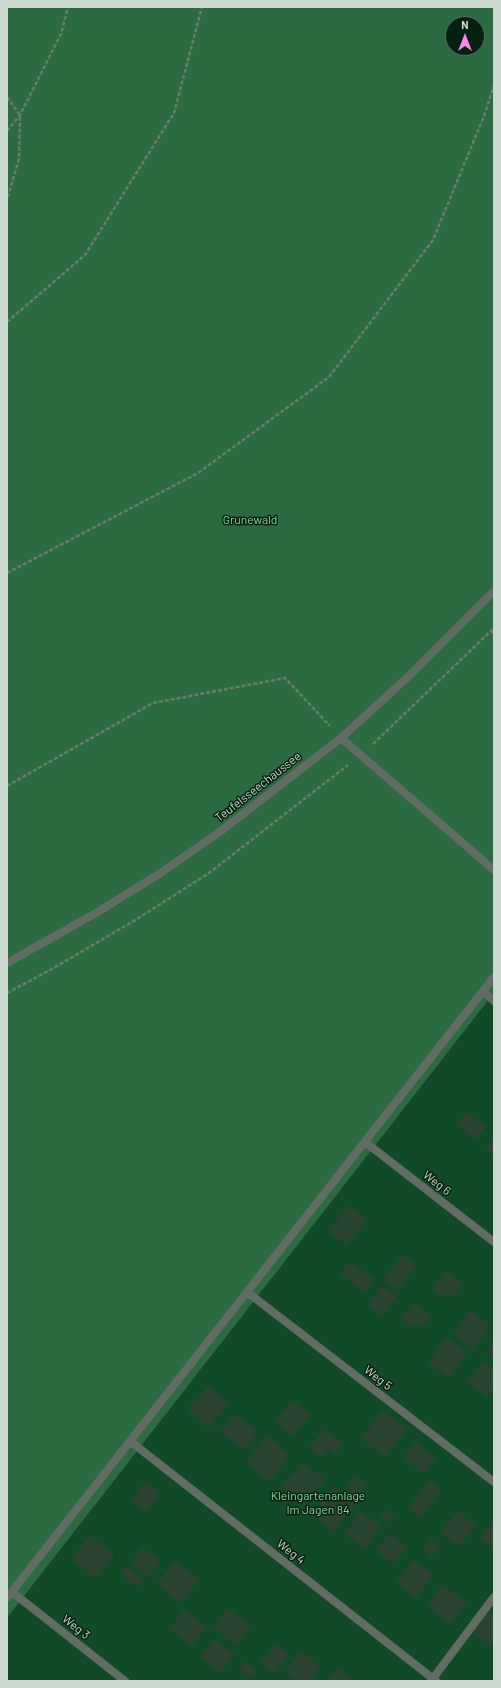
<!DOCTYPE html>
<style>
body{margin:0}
#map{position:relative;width:501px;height:1688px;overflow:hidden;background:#122a19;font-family:Barlow,sans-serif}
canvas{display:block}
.frame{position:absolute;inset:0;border:8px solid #cbd9ce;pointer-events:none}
.north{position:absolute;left:445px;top:16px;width:40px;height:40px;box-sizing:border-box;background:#082010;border:1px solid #566a5c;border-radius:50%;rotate:0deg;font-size:11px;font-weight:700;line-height:16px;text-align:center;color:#cbd9ce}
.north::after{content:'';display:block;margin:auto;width:14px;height:18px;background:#f888ea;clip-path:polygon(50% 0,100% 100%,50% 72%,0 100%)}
</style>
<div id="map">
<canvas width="501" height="1688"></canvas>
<div class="frame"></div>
<div class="north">N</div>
</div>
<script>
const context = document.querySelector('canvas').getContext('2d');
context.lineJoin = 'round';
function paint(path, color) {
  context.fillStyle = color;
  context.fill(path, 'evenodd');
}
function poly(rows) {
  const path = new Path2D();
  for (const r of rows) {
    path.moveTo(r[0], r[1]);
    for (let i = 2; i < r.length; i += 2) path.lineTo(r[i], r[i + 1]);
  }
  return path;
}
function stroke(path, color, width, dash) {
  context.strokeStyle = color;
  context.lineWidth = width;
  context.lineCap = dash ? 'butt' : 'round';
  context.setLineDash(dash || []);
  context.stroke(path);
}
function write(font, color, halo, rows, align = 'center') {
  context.font = font + ' Barlow,sans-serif';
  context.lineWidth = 3;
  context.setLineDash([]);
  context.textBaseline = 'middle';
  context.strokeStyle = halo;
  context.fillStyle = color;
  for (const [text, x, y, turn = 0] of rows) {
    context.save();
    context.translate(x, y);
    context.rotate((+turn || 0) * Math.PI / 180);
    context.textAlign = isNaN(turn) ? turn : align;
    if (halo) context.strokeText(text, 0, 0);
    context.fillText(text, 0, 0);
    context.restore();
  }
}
const green = poly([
 [494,993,494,1681,7,1681,7,1618]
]);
const forest = poly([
 [7,7,494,7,494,993,7,1618],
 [453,24,477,24,477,48,453,48]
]);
const building = poly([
 [467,1112,486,1127,475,1140,456,1125],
 [494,1139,494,1157,485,1150],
 [349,1205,367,1219,346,1245,328,1231],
 [403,1254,417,1265,397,1290,383,1279],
 [349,1262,374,1279,365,1292,340,1274],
 [446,1271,463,1284,452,1298,445,1294,441,1298,431,1290],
 [382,1285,397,1296,382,1317,367,1306],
 [415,1302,431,1316,423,1327,418,1322,413,1328,401,1319],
 [470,1310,491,1325,474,1349,453,1334],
 [446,1337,467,1352,449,1378,428,1363],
 [494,1341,494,1360,485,1354],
 [483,1362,494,1369,494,1388,488,1397,468,1383],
 [208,1386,228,1405,208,1428,187,1409],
 [293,1400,310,1415,291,1436,275,1421],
 [382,1411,407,1429,386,1457,361,1439],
 [235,1414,258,1432,244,1450,221,1432],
 [324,1429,342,1444,335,1454,329,1449,321,1458,308,1448],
 [267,1436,290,1455,269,1482,246,1463],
 [415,1442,436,1458,423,1474,403,1457],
 [302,1462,325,1480,303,1506,281,1487],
 [355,1476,367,1485,358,1497,346,1488],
 [430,1480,442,1489,420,1518,408,1508],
 [145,1482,161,1493,146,1511,131,1500],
 [334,1486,356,1503,334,1531,312,1514],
 [386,1509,395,1516,389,1523,380,1516],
 [458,1511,476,1526,458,1547,441,1532],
 [361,1512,381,1527,364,1549,345,1534],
 [494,1519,494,1549,480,1537],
 [390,1533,407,1546,394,1564,376,1551],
 [90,1535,114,1555,96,1578,71,1559],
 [431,1539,440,1547,432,1557,422,1549],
 [142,1547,161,1561,149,1577,130,1563],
 [413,1560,433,1575,416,1598,396,1583],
 [175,1561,199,1579,180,1603,156,1584],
 [126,1566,144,1580,138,1588,120,1574],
 [442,1584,467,1603,451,1624,427,1605],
 [228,1608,251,1626,236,1646,213,1628],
 [184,1610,206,1627,192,1646,170,1629],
 [488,1612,494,1616,494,1640,490,1646,472,1632],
 [214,1639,235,1655,221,1673,200,1657],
 [276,1643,289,1654,274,1674,260,1663],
 [301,1651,321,1667,310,1681,297,1681,285,1671],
 [245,1661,257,1671,251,1678,239,1669],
 [338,1668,354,1681,327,1681]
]);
const path = poly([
 [7,97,20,115,19,159,7,200],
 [7,131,20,115,61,34,68,7],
 [7,322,85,255,174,113,202,7],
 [7,573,198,473,329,377,433,240,484,116,494,85],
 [492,630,494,638],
 [373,744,494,628],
 [7,786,153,703,285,678,330,726],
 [7,993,52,969,137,919,209,873,348,765]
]);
const service = poly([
 [341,738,494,870],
 [483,991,494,1001],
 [365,1142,494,1242],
 [247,1292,494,1482],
 [130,1441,436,1681],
 [12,1592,125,1681],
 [7,1598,494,977],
 [431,1681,494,1597]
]);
const minor = poly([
 [7,963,96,913,159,874,221,831,341,738,410,675,494,591]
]);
const parkNames = [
 ["Grunewald",250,520],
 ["Kleingartenanlage",318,1496],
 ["Im Jagen 84",318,1510]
];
const streetNames = [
 ["Teufelsseechaussee",258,787,-38],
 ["Weg 6",437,1183,38],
 ["Weg 5",378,1378,38],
 ["Weg 4",291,1552,38],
 ["Weg 3",76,1627,38]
];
paint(green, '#114a27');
paint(forest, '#2c6b41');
paint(building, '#2a4230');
stroke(path, '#697c6e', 2.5, [4, 2]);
stroke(service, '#616c63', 8);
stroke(minor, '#616c63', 8);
write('12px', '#83dc9d', '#082010', parkNames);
write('12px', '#cbd9ce', '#082010', streetNames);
</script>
